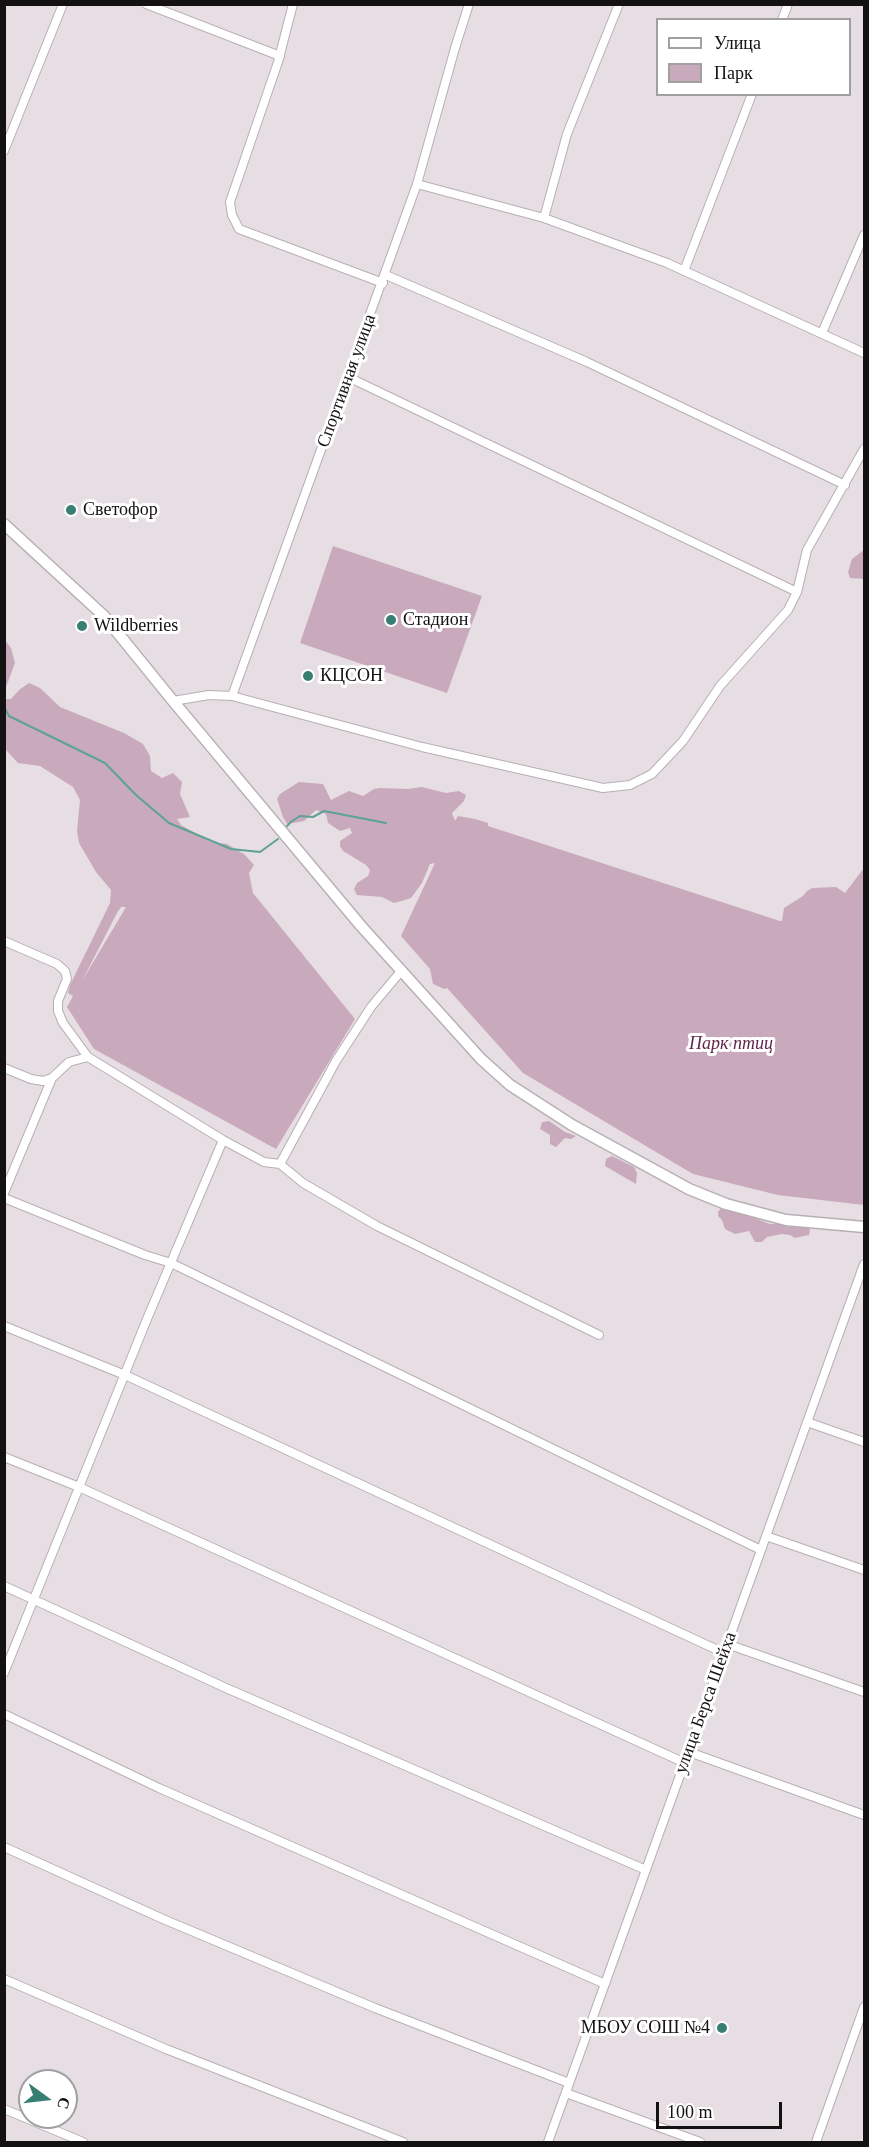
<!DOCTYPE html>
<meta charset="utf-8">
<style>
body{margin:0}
#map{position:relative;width:869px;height:2147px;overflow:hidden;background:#e7dee3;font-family:Georgia,serif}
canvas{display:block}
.frame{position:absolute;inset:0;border:6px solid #141113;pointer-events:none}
.legend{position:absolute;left:656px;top:18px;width:195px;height:78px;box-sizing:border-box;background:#fff;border:2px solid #a1a0a1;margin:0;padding:8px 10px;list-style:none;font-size:18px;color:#141113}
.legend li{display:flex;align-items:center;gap:12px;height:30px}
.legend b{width:30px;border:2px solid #a1a0a1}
.north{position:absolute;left:18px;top:2069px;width:60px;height:60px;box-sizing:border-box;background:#fff;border:2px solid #a1a0a1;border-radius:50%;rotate:105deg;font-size:16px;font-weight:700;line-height:24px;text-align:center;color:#141113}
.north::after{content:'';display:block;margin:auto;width:21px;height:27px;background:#397e73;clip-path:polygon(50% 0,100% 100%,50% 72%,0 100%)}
.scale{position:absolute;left:656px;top:2102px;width:126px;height:27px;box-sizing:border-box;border:3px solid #141113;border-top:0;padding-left:8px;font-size:18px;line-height:21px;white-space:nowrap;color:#141113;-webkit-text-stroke:4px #fff;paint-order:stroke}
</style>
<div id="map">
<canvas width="869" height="2147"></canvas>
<div class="frame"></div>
<ul class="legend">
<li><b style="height:8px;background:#fff"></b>Улица</li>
<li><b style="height:16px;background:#c9a9bc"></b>Парк</li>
</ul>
<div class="north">С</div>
<div class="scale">100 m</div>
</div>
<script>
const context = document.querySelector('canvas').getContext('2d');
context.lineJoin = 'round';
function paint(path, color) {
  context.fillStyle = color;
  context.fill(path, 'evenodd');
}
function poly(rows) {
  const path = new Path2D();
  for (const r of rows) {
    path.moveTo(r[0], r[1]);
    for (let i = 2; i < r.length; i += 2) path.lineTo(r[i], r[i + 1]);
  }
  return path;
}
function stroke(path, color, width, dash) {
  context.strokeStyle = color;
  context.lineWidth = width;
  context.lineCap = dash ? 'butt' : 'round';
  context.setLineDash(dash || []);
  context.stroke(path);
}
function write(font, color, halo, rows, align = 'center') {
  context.font = font + ' Georgia,serif';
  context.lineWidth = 6;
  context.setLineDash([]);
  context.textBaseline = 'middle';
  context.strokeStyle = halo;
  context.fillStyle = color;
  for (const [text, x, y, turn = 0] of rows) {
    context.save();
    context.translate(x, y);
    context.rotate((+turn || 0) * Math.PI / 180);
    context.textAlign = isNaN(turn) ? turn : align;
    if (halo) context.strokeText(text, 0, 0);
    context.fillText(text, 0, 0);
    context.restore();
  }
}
const green = poly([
 [333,546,482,596,447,693,300,643],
 [864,550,864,579,850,578,848,572,852,559],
 [5,640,11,648,15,663,5,690],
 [29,683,40,688,60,707,124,733,143,744,150,756,151,771,162,778,173,773,182,782,180,794,190,817,177,819,181,825,211,842,227,844,244,854,254,865,249,873,253,893,355,1019,276,1149,94,1049,67,1007,73,996,68,993,70,985,110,903,111,890,96,872,79,843,77,831,80,800,73,787,40,766,18,763,5,749,5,699,11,699,19,690],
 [121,907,126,907,82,981,117,913],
 [299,782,323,784,331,800,349,791,363,796,374,789,380,788,408,789,422,787,446,793,459,791,466,795,464,801,452,813,455,821,458,816,475,819,488,823,488,826,780,921,782,921,784,908,803,896,807,891,812,888,836,887,845,893,864,868,864,1205,778,1195,693,1174,523,1073,447,988,444,989,433,984,430,969,401,936,435,863,430,864,422,883,411,898,405,900,394,903,382,897,357,895,354,889,357,883,368,876,370,870,366,865,343,851,340,846,340,841,352,833,350,828,340,831,328,823,326,814,316,810,304,821,287,824,283,817,277,799,280,794],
 [549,1121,565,1132,576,1136,571,1139,565,1138,556,1147,550,1144,550,1135,540,1129,542,1122],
 [612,1156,634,1167,637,1173,636,1184,605,1166,606,1159],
 [723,1206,770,1224,782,1224,788,1227,803,1226,810,1229,809,1235,795,1238,790,1235,782,1234,767,1237,762,1242,755,1242,749,1231,735,1234,725,1229,722,1220,718,1216,718,1212]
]);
const stream = poly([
 [4,707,9,716,105,763,136,795,169,823,231,849,260,852,278,839],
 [287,826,292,821,300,816,313,817,324,811,386,823]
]);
const minor = poly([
 [146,4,280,56],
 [293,4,278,62,230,202,232,215,239,229,383,283],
 [782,20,788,4],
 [4,151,63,4],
 [417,184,544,218,667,263,864,353],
 [544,218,567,134,619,4],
 [684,271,752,94],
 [386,275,587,362,845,485],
 [822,333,864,235],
 [348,377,797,592],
 [232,696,422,747,603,788,630,785,652,774,683,741,720,686,788,610,797,592,807,550,864,449],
 [173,701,209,695,232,696,417,184,455,48,469,4],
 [4,941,57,964,65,971,67,979,58,1001,58,1011,63,1023,88,1057,223,1140,264,1162,280,1164,303,1183,377,1226,599,1335],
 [4,1068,31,1079,43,1081,52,1078,69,1062,88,1057],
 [280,1164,336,1061,371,1007,402,970],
 [4,1193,52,1078],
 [4,1198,145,1255,171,1263,761,1550],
 [4,1326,125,1375,724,1653],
 [807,1422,864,1442],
 [4,1457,79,1487,685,1763],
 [766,1536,864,1570],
 [4,1586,226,1688,646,1870],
 [727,1644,864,1692],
 [4,1673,147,1319,223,1140],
 [4,1714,159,1788,605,1984],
 [689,1752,864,1815],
 [4,1847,163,1919,375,2008,569,2083],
 [4,1979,166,2049,403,2142],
 [566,2093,700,2142],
 [4,2109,83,2142],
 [548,2142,864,1264],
 [816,2142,864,2007]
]);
const major = poly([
 [4,524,104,616,173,701,361,926,481,1059,510,1085,572,1125,689,1189,726,1204,786,1220,864,1227]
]);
const markers = [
 [71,510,6,"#397e73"],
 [391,620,6,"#397e73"],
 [82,626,6,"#397e73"],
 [308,676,6,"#397e73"],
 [722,2028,6,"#397e73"]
];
const streetNames = [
 ["Спортивная улица",347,381,-70],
 ["улица Берса Шейха",706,1703,-70]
];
const poiNames = [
 ["Светофор",83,510],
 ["Стадион",403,620],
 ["Wildberries",94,626],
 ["КЦСОН",320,676],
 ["МБОУ СОШ №4",710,2028,"right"]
];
const parkNames = [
 ["Парк птиц",731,1044]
];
paint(green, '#c9a9bc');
stroke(stream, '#5da296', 2);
stroke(minor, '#b8afb4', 10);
stroke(major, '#b8afb4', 13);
stroke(minor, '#fff', 8);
stroke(major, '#fff', 10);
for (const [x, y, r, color] of markers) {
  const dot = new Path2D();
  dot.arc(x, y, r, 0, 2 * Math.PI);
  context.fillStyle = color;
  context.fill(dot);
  stroke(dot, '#fff', 2);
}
write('18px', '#141113', '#fff', streetNames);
write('18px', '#141113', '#fff', poiNames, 'left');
write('italic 18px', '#62244d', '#fff', parkNames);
</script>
